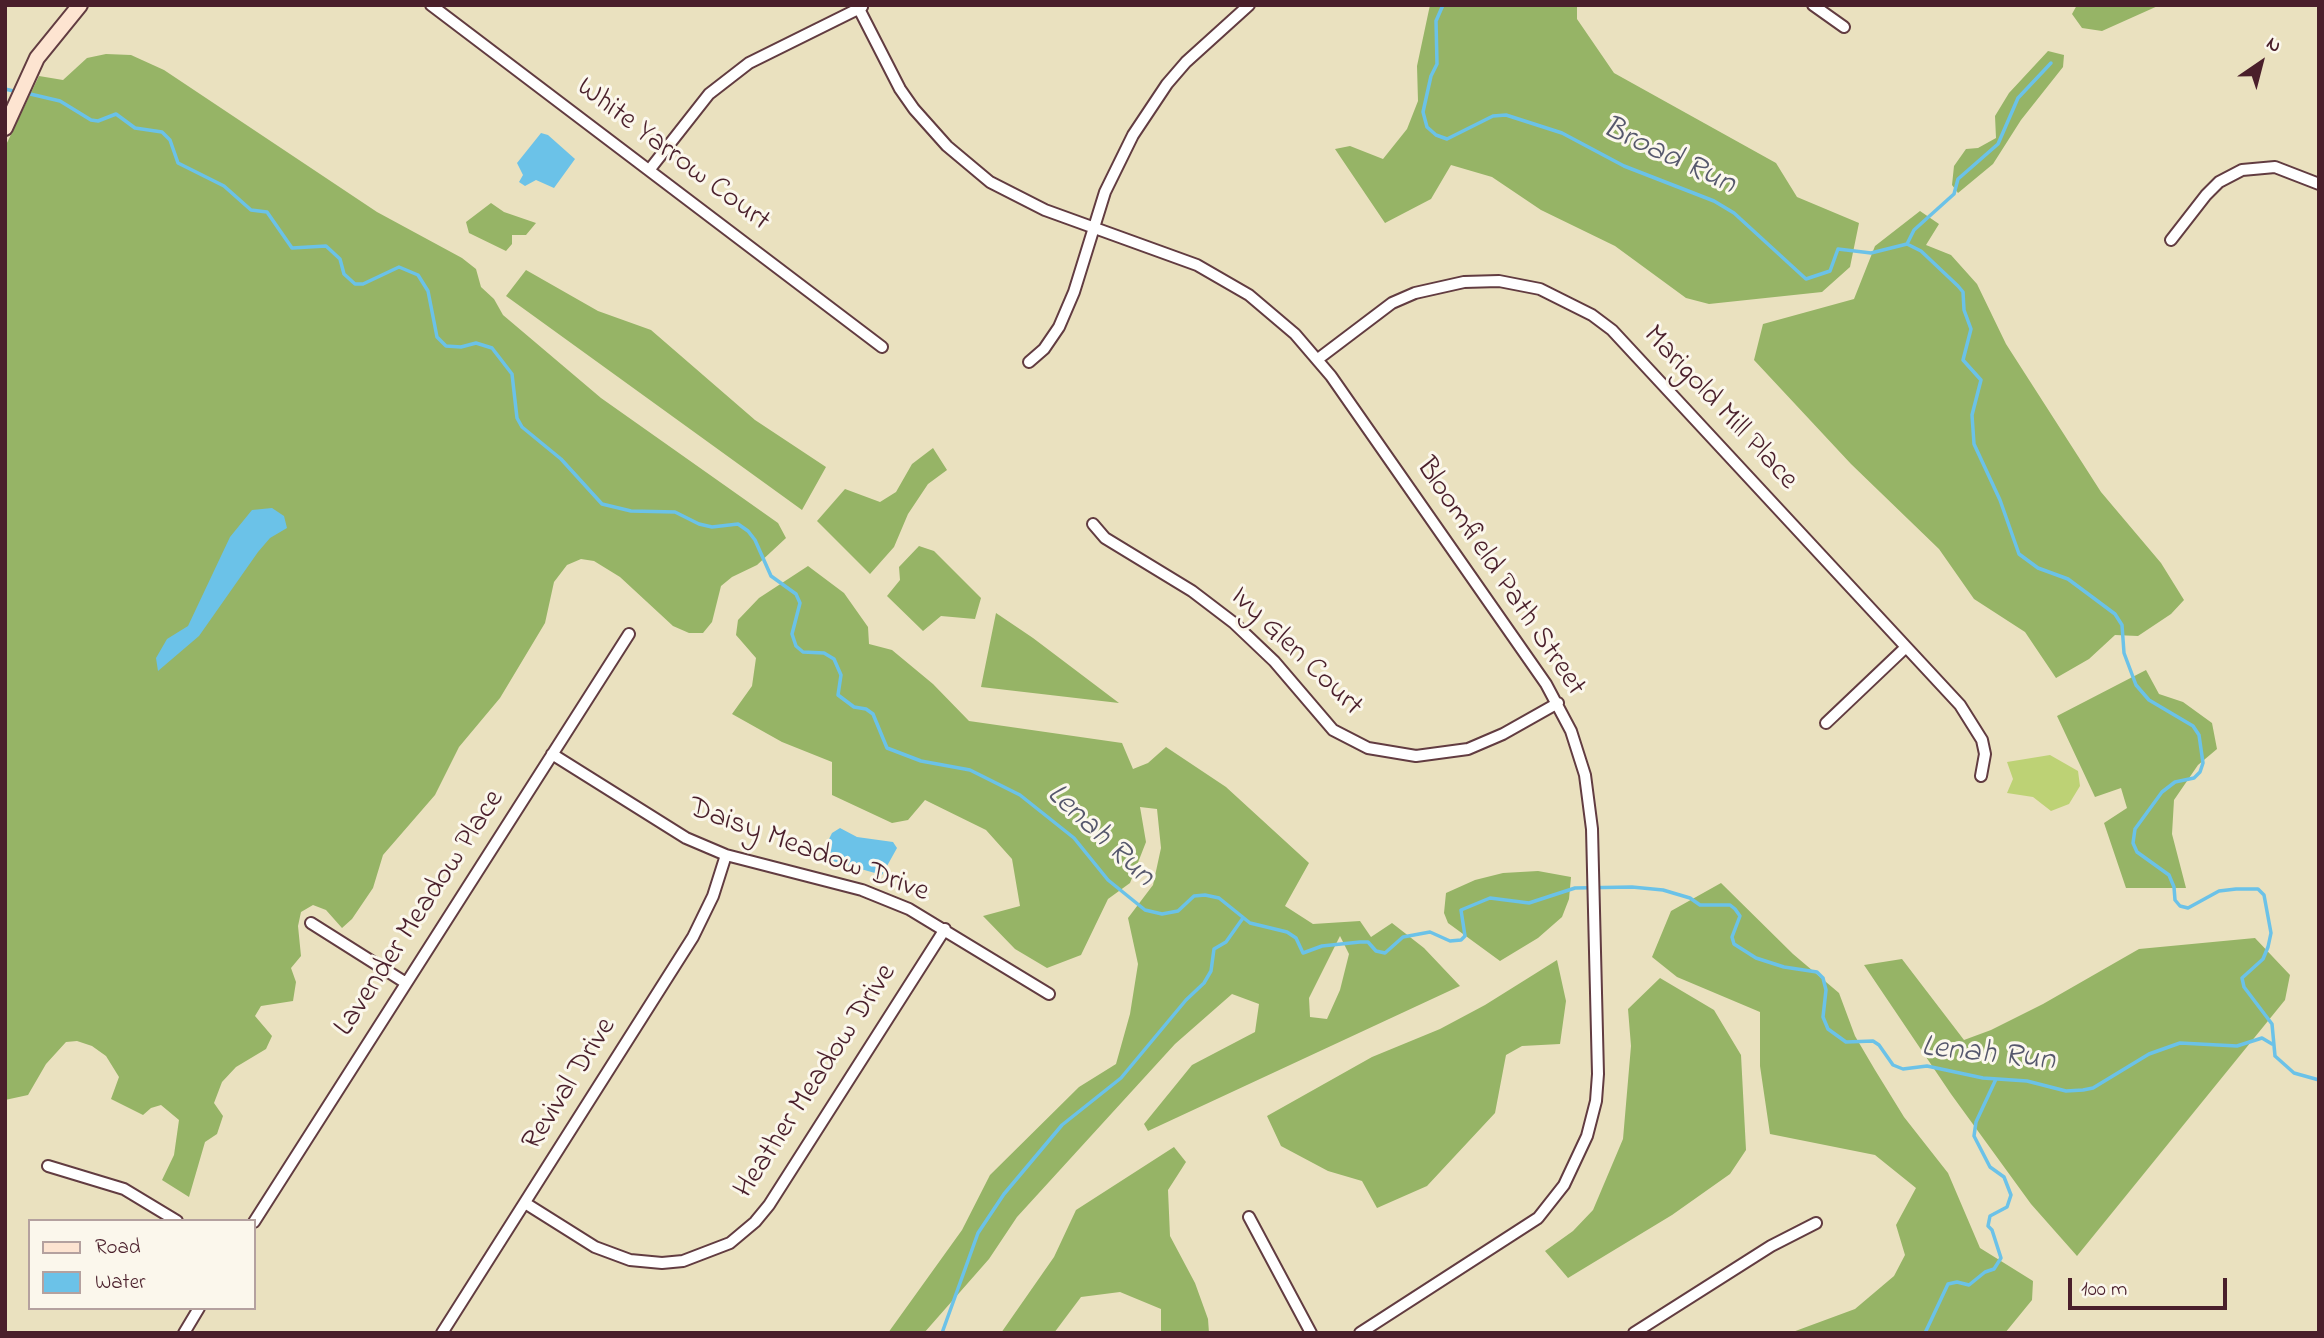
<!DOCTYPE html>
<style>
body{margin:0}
#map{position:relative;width:2324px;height:1338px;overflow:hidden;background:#eae1bf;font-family:"Indie Flower",sans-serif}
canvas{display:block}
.frame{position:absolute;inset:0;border:7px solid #4a1f2b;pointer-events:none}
.legend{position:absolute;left:28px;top:1219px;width:228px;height:91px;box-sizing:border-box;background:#fbf7ec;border:2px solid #b4a19f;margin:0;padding:9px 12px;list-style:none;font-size:21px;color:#4a1f2b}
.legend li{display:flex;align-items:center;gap:14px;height:35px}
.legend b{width:35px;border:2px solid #b4a19f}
.north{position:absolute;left:2226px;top:28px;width:70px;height:70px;-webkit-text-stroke:5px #fbf7ec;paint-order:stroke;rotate:35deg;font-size:19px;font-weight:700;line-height:28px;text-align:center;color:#4a1f2b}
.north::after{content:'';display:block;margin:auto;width:24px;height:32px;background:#4a1f2b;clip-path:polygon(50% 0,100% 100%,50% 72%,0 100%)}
.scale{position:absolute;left:2068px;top:1278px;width:159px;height:32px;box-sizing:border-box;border:4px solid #4a1f2b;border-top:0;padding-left:9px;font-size:21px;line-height:24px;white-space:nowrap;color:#4a1f2b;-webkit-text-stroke:5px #fbf7ec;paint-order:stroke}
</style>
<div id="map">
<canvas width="2324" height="1338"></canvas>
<div class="frame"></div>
<ul class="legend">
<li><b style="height:9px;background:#fde4d1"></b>Road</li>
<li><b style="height:19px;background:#6bc2e8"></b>Water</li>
</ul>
<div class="north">N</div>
<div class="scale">100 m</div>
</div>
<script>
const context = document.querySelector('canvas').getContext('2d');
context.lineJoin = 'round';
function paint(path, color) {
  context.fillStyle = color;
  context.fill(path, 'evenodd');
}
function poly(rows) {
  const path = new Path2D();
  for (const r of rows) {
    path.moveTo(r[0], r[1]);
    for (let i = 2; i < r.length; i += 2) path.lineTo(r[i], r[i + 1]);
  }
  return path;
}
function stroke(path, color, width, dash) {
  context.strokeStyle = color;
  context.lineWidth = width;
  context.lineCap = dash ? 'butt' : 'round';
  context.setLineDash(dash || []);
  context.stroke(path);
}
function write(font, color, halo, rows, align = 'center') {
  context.font = font + ' "Indie Flower",sans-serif';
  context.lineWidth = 6;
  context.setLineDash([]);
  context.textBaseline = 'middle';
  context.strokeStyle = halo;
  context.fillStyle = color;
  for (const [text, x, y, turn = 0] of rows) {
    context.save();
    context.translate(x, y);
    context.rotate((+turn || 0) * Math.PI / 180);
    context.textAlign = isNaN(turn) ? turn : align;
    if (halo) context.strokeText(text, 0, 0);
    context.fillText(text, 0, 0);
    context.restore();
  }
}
const green = poly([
 [2050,755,2078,771,2080,786,2069,804,2051,811,2033,797,2007,793,2013,779,2007,762]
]);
const forest = poly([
 [1430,5,1577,5,1577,19,1614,73,1776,163,1797,197,1859,223,1850,267,1822,292,1709,304,1686,298,1615,246,1541,210,1492,177,1451,165,1431,199,1385,223,1335,149,1350,146,1383,159,1407,129,1418,101,1417,66],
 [2077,5,2160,5,2102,31,2082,28,2072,14],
 [2048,51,2064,55,2063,67,2021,120,1993,164,1958,193,1952,185,1954,166,1966,149,1978,148,1996,138,1995,116,2009,93],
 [106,54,131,55,164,70,377,212,462,258,476,269,481,287,494,299,503,315,601,398,778,523,786,538,757,565,732,577,721,586,712,622,703,633,689,633,673,626,620,577,594,561,581,559,567,565,554,582,545,623,500,698,459,747,435,795,383,855,373,888,352,919,342,928,326,910,313,905,301,912,298,926,301,956,291,968,296,982,293,1001,261,1006,255,1016,272,1036,266,1049,236,1067,222,1082,214,1103,223,1116,217,1134,205,1142,189,1197,162,1180,174,1155,179,1120,161,1105,151,1108,143,1115,111,1099,119,1077,106,1056,92,1046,77,1041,66,1042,46,1064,28,1095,5,1100,5,147,39,76,63,80,87,58],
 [491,203,504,212,536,223,526,235,512,235,512,244,506,251,469,233,466,222],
 [1920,211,1939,224,1926,245,1951,255,1977,284,2006,344,2101,492,2161,563,2184,600,2171,614,2138,636,2115,635,2089,659,2056,678,2025,632,1974,599,1939,549,1851,464,1754,360,1763,324,1854,299,1875,246],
 [526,270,598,311,651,330,755,420,826,467,802,510,506,296],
 [933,448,947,470,928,484,908,514,894,547,870,574,817,521,845,489,880,502,896,492,912,464],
 [919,546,934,551,981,598,975,619,941,616,923,631,887,596,900,580,899,567],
 [808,566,844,593,868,627,869,644,892,650,933,684,969,721,1122,743,1133,769,1148,763,1166,747,1226,787,1309,863,1285,906,1313,924,1360,921,1371,937,1392,923,1424,948,1460,986,1148,1131,1144,1124,1192,1065,1255,1032,1259,1004,1232,994,1175,1044,1017,1217,989,1259,924,1333,888,1333,962,1230,990,1175,1079,1087,1116,1064,1130,1014,1138,964,1128,918,1153,885,1161,848,1157,809,1140,807,1146,842,1130,883,1108,899,1081,955,1047,968,1015,949,983,916,1020,906,1012,859,986,830,925,800,908,820,892,823,832,795,832,762,782,742,732,714,752,686,756,658,736,635,738,620,759,598],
 [1340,936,1349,954,1340,990,1327,1019,1310,1017,1309,998],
 [996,613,1033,638,1119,703,981,687],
 [2146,670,2159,694,2183,702,2212,723,2217,749,2198,765,2174,800,2172,834,2186,888,2126,888,2104,823,2127,808,2121,788,2095,797,2057,716],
 [1538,871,1571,877,1569,899,1562,917,1538,938,1500,961,1448,923,1444,913,1446,893,1475,880,1503,873],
 [1721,883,1793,954,1839,993,1855,1036,1875,1070,1904,1117,1948,1173,1980,1248,2033,1281,2032,1300,2005,1333,1790,1333,1855,1309,1894,1276,1905,1255,1896,1225,1916,1188,1875,1155,1770,1134,1760,1066,1760,1012,1677,977,1652,957,1671,911],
 [2255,938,2290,975,2285,1000,2077,1256,2031,1204,1951,1094,1864,965,1902,959,1964,1040,1991,1030,2043,1004,2139,949],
 [1557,960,1566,1001,1560,1044,1522,1046,1506,1055,1495,1113,1427,1186,1377,1208,1362,1181,1328,1171,1281,1146,1267,1116,1372,1057,1440,1029,1485,1005],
 [1660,978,1714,1010,1741,1055,1746,1150,1730,1174,1672,1215,1568,1278,1545,1251,1573,1231,1593,1210,1623,1139,1631,1046,1628,1009],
 [1174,1147,1186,1162,1168,1190,1170,1236,1195,1283,1208,1319,1209,1333,1161,1333,1161,1309,1120,1292,1081,1297,1054,1333,1001,1333,1054,1257,1076,1210]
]);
const water = poly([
 [541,133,548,135,575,159,554,188,536,180,525,186,519,182,523,175,517,163],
 [272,508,284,516,287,528,270,538,258,552,199,636,158,671,156,658,167,639,188,626,230,537,252,510],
 [840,828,857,837,893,842,897,848,882,875,829,860,824,849,832,833]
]);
const stream = poly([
 [1443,5,1436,21,1437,64,1431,76,1423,112,1427,127,1436,135,1447,139,1493,116,1506,115,1562,133,1624,166,1714,201,1734,213,1806,279,1830,271,1838,249,1871,253,1907,244,1921,251,1958,286,1963,292,1964,310,1971,329,1963,360,1981,380,1972,415,1974,444,2000,500,2019,554,2038,568,2068,579,2115,614,2122,625,2124,653,2136,685,2149,700,2193,726,2199,735,2203,763,2200,772,2194,778,2175,782,2162,792,2135,829,2133,843,2137,852,2169,875,2174,887,2175,900,2180,906,2188,908,2219,891,2236,889,2258,889,2264,895,2271,933,2268,947,2263,959,2242,978,2244,987,2272,1024,2275,1056,2294,1073,2319,1080],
 [5,89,18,92],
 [26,93,60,101,91,120,98,121,116,114,135,128,162,132,170,140,178,163,224,186,251,210,267,212,292,248,326,246,340,259,344,274,355,284,363,284,399,267,418,275,428,291,437,337,446,346,461,347,476,343,492,348,512,374,517,418,522,427,561,459,602,504,631,511,675,512,699,524,712,527,738,524,748,531,755,540,771,576,796,594,800,603,792,634,796,646,803,652,824,653,834,659,841,675,838,695,854,707,866,709,873,714,887,748,921,761,970,770,1020,795,1074,838,1108,880,1145,910,1162,914,1178,911,1194,896,1205,895,1219,898,1250,923,1287,932,1296,938,1303,953,1322,946,1360,942,1368,942,1376,951,1385,953,1403,937,1430,932,1450,941,1461,940,1465,936,1461,910,1490,898,1529,903,1575,888,1632,887,1663,890,1690,898,1700,905,1730,905,1735,909,1740,916,1732,937,1734,944,1756,958,1784,967,1817,972,1823,978,1826,990,1823,1017,1828,1029,1846,1042,1873,1041,1879,1045,1893,1065,1903,1069,1927,1066,1983,1078,2027,1081,2066,1091,2083,1090,2093,1088,2149,1054,2180,1043,2237,1046,2262,1038,2272,1044],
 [1907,244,1914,230,1954,194,1958,179,1998,144,2018,98,2051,63],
 [942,1333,978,1233,1004,1194,1062,1125,1121,1078,1186,1000,1204,983,1211,971,1214,949,1226,942,1243,918],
 [1925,1333,1948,1284,1957,1282,1969,1285,1985,1272,1994,1269,2001,1258,1992,1230,1988,1226,1990,1216,2007,1207,2011,1195,2004,1177,1990,1167,1974,1136,1976,1122,1996,1079]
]);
const minor = poly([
 [431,5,882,347],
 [857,5,900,89,914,109,947,146,990,182,1045,210,1197,265,1249,295,1295,334,1331,376,1546,684,1571,731,1585,775,1592,829,1598,1074,1596,1101,1587,1136,1564,1185,1538,1218,1360,1333],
 [1813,5,1844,27],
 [650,169,709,94,749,63,862,7],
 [2171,240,2206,195,2219,182,2242,170,2275,167,2319,184],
 [1318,359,1392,303,1415,293,1464,282,1499,281,1540,289,1592,315,1612,330,1960,705,1982,740,1985,754,1981,776],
 [1029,362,1044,349,1059,327,1074,292,1105,192,1133,135,1167,84,1186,62,1249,5],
 [1093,524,1105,538,1192,591,1234,623,1274,661,1333,730,1368,748,1416,756,1468,749,1503,734,1558,703],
 [1826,723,1906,647],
 [552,754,686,838,726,855,862,890,909,909,1049,994],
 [311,923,406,983],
 [48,1166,124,1189,177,1221],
 [525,1203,595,1247,630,1260,662,1263,683,1261,730,1243,755,1222,769,1205,945,929],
 [1249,1217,1311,1333],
 [254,1222,629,634],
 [184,1333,199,1308],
 [442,1333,693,937,713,896,726,855],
 [1634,1333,1771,1246,1816,1223]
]);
const secondary = poly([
 [5,128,37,58,80,5]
]);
const streetNames = [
 ["White Yarrow Court",672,156,37],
 ["Marigold Mill Place",1719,409,47],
 ["Bloomfield Path Street",1499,578,56],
 ["Ivy Glen Court",1295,653,44],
 ["Daisy Meadow Drive",808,852,20],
 ["Lavender Meadow Place",421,914,-57],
 ["Heather Meadow Drive",817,1082,-57],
 ["Revival Drive",571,1085,-58]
];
const waterNames = [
 ["Broad Run",1668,158,25],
 ["Lenah Run",1099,837,43],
 ["Lenah Run",1988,1056,6]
];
paint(green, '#bdd275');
paint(forest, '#96b466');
paint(water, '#6bc2e8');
stroke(stream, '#6bc2e8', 3.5);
stroke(minor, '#623c41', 14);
stroke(secondary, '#623c41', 18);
stroke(minor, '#fff', 10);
stroke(secondary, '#fde4d1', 14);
write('30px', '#4a1f2b', '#fbf7ec', streetNames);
write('italic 32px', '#56586d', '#fbf7ec', waterNames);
</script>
